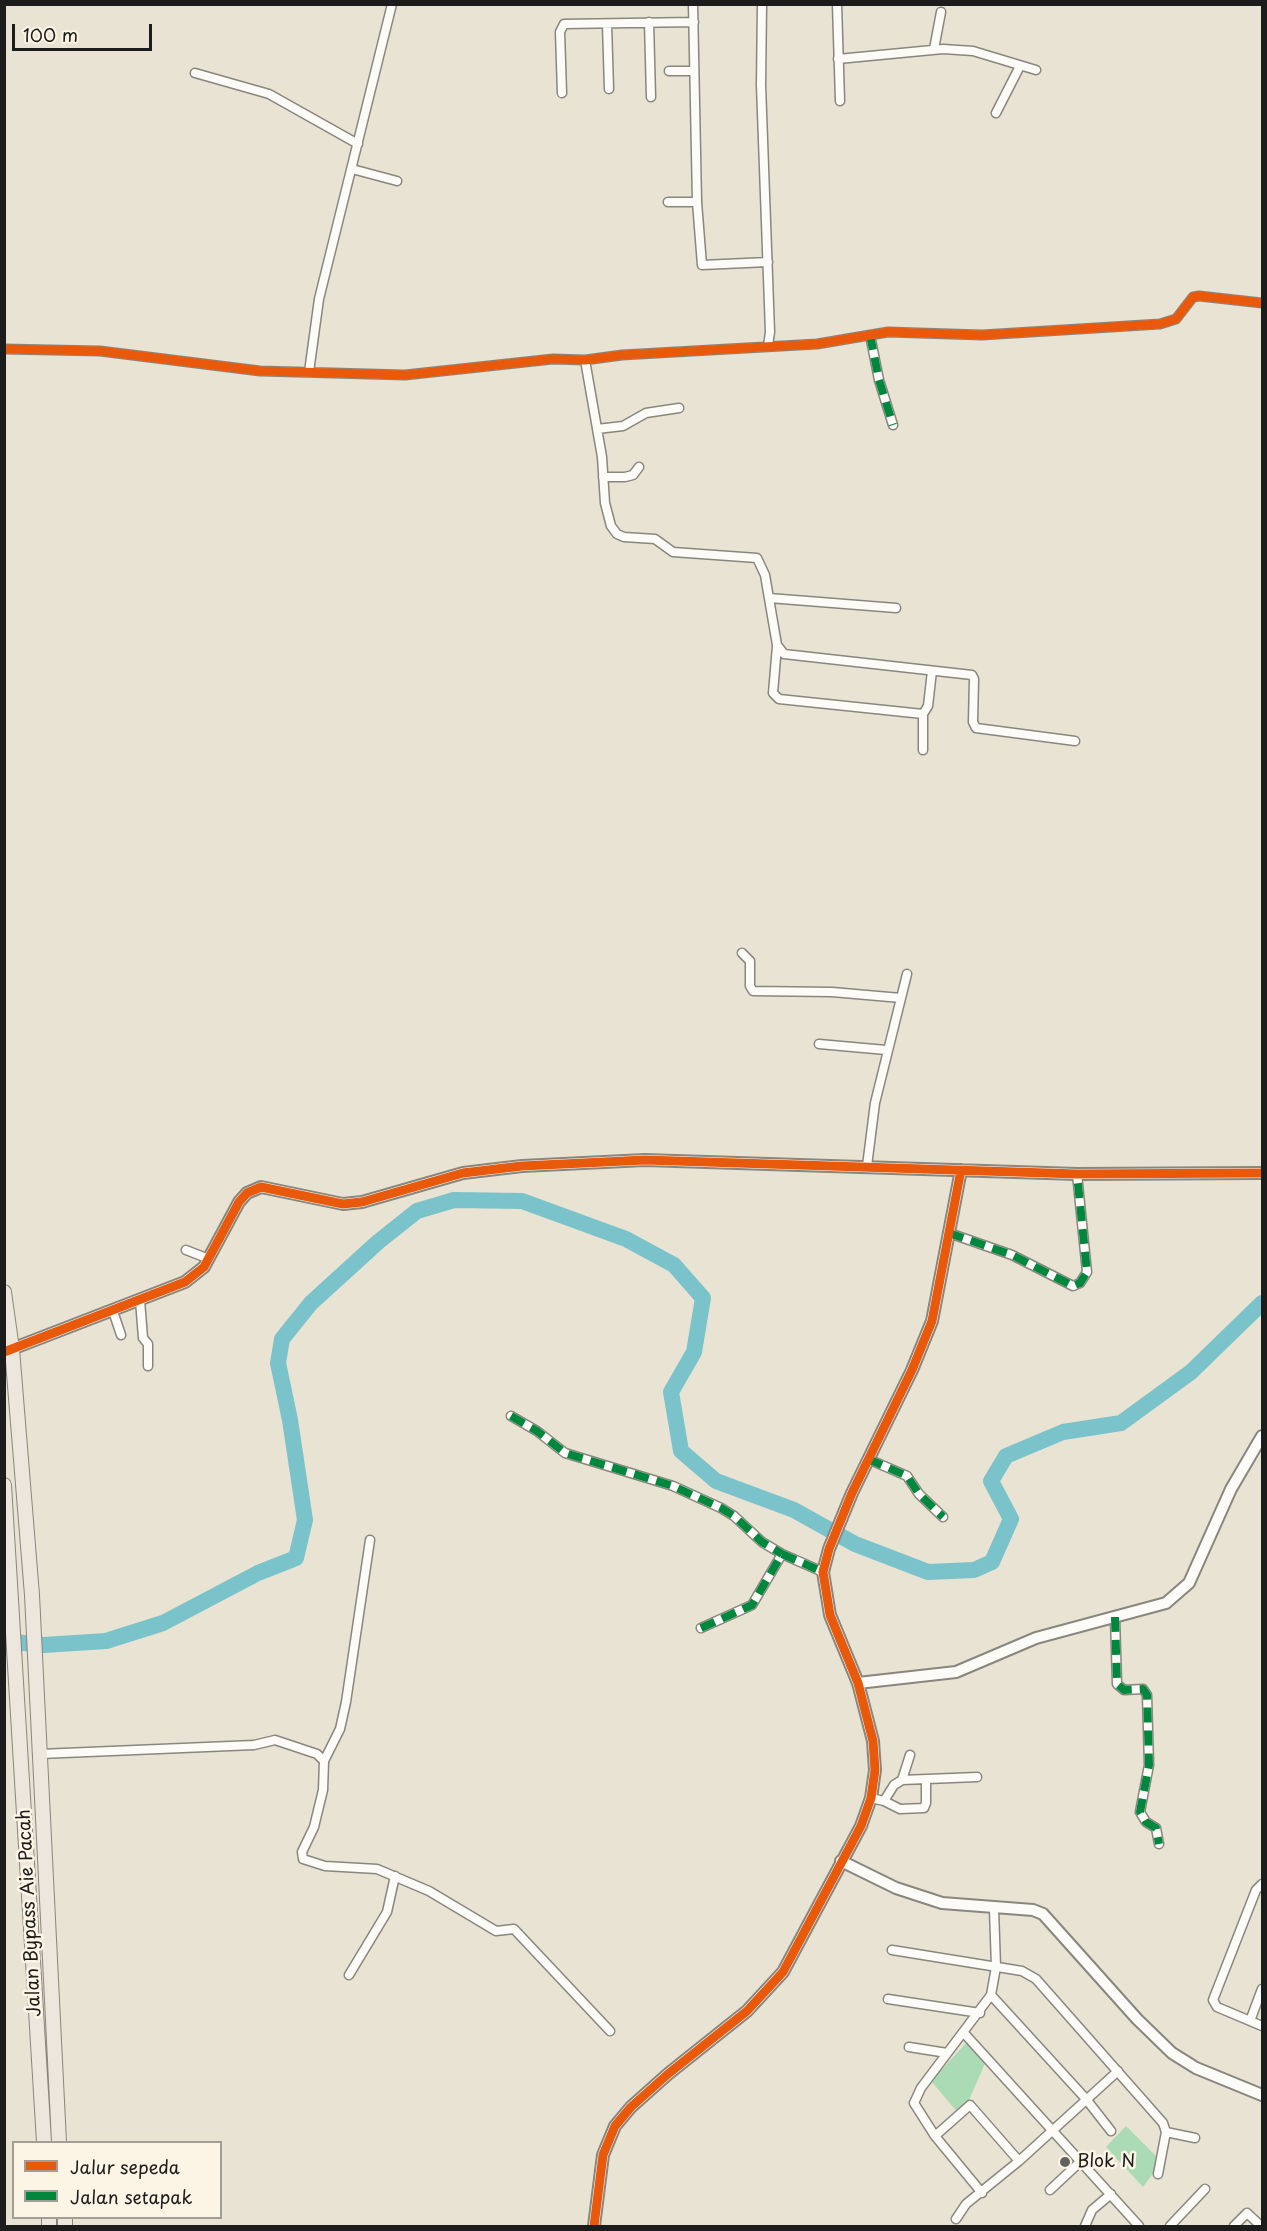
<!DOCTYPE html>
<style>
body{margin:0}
#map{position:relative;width:1267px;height:2231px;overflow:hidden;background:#e9e3d3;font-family:"Playpen Sans",sans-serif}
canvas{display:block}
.frame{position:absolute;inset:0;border:6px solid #1c1c1c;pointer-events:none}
.legend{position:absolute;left:12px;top:2141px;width:210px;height:78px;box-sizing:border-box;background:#fcf5e5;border:2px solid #a29e95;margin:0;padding:8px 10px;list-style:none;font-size:18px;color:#1c1c1c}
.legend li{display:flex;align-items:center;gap:12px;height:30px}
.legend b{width:30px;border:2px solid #a29e95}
.scale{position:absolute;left:12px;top:24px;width:140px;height:27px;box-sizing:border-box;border:3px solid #1c1c1c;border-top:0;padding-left:8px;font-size:18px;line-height:21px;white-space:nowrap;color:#1c1c1c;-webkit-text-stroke:4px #fcf5e5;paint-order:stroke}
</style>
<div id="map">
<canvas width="1267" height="2231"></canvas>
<div class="frame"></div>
<ul class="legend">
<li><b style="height:8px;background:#e8590c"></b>Jalur sepeda</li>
<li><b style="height:8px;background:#00873e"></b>Jalan setapak</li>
</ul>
<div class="scale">100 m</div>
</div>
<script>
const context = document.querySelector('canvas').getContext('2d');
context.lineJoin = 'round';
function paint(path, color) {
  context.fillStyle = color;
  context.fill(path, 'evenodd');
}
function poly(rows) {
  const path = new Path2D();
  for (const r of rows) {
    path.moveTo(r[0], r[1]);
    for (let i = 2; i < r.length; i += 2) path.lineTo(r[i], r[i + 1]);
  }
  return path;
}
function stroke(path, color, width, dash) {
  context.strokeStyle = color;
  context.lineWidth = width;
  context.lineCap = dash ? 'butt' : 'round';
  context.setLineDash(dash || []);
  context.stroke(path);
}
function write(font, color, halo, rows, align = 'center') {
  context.font = font + ' "Playpen Sans",sans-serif';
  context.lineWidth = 5;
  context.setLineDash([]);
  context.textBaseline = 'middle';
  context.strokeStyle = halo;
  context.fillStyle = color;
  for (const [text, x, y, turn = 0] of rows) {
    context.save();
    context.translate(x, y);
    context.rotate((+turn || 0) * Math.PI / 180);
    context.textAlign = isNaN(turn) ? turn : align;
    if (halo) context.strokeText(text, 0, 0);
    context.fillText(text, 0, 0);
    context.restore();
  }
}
const green = poly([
 [968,2041,986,2061,966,2107,959,2114,931,2081],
 [1126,2126,1156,2156,1154,2172,1143,2187,1106,2147]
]);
const river = poly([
 [4,1641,44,1645,106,1641,163,1623,258,1573,296,1558,305,1520,290,1420,278,1363,282,1339,311,1303,378,1242,417,1211,454,1200,522,1201,626,1239,674,1265,703,1298,694,1352,671,1392,681,1451,716,1481,794,1510,855,1544,928,1572,974,1570,992,1562,1011,1519,991,1481,1006,1456,1063,1432,1121,1423,1191,1372,1262,1303]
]);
const minor = poly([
 [693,4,697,202,702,265,768,262],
 [762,4,761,85,770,332,768,346],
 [837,4,840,101],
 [649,22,651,97],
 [607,24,609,89],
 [934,49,941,12],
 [838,59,943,49,973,51,1036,70],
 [669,71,694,71],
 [195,73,269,94,358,144],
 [562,93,560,32,564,24,694,22],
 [996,113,1020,66],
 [352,169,397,181],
 [668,202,697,202],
 [870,335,879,380,893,425],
 [4,349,100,351,260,371,405,375,553,359,585,360,622,355,817,344,888,332,982,335,1160,324,1176,319,1193,297,1199,296,1262,303],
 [585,360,602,457,605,503,611,526,617,534,624,537,655,539,673,552,757,558,765,575,777,645,784,654,972,675,974,679,973,722,976,728,1075,741],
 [309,372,319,299,392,4],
 [597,429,623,426,646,413,679,408],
 [603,477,625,477,633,475,639,467],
 [769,598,896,608],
 [777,646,773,693,779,699,923,714,928,706,932,671],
 [923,714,923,750],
 [742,953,750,961,750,986,753,991,832,992,901,998],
 [819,1044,886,1050],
 [867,1166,875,1103,907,974],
 [949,1233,1012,1255,1073,1286,1080,1283,1087,1272,1077,1174],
 [186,1250,209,1259],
 [140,1300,143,1338,148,1344,148,1366],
 [113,1311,121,1335],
 [511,1416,537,1431,565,1453,673,1486,721,1508,734,1516,762,1542,782,1554],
 [868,1459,907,1476,919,1494,943,1517],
 [1115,1617,1117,1684,1124,1690,1143,1689,1147,1695,1149,1765,1140,1812,1146,1822,1156,1828,1159,1844],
 [701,1628,752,1605,782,1554,823,1572],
 [40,1754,254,1745,275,1740,317,1754,324,1761,323,1790,314,1827,302,1852,303,1859,325,1866,377,1869,429,1891,496,1931,514,1929,610,2031],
 [324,1761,340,1729,346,1702,370,1540],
 [902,1780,910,1755],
 [871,1798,884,1801,894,1785,902,1780,977,1777],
 [884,1801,900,1809,924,1808,926,1803,926,1780],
 [1262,1884,1256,1890,1213,2000,1217,2007,1262,2026],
 [892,1950,1022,1971,1036,1979,1163,2123,1166,2132,1158,2174],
 [349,1975,387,1912,395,1876],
 [991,1995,1086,2099,1111,2131],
 [888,1999,980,2013],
 [1250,2021,1262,1989],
 [963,2032,1139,2226],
 [909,2047,947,2053],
 [1166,2132,1195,2138],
 [935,2136,970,2105,1019,2161],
 [1050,2190,1081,2161],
 [982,2193,935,2136,914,2103,921,2088,991,1995,996,1967,994,1909],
 [956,2219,966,2204,1019,2161,1118,2071],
 [1085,2226,1092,2210,1111,2194],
 [1170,2226,1205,2189],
 [1234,2226,1247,2213,1261,2226]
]);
const tertiary = poly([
 [4,1352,185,1282,204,1267,239,1202,247,1193,261,1187,343,1204,362,1202,463,1173,522,1166,645,1160,1077,1174,1262,1173],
 [858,1683,956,1672,1036,1638,1166,1603,1189,1583,1231,1489,1262,1436],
 [841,1861,896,1888,942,1903,1033,1910,1043,1914,1137,2019,1172,2053,1196,2068,1262,2095],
 [594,2226,603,2155,615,2126,631,2107,668,2074,747,2011,783,1972,861,1826,871,1798,875,1770,873,1741,858,1683,830,1615,823,1572,829,1549,852,1493,912,1370,932,1321,961,1170]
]);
const trunk = poly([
 [4,1292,12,1349,32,1595,59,2142],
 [4,1485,44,2142],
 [49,2218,49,2226],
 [65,2218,65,2226]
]);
const quiet = poly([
 [870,335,879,380,893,425],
 [949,1233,1012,1255,1073,1286,1080,1283,1087,1272,1077,1174],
 [511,1416,537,1431,565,1453,673,1486,721,1508,734,1516,762,1542,782,1554],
 [868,1459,907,1476,919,1494,943,1517],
 [1115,1617,1117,1684,1124,1690,1143,1689,1147,1695,1149,1765,1140,1812,1146,1822,1156,1828,1159,1844],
 [701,1628,752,1605,782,1554,823,1572]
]);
const cycleway = poly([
 [4,349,100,351,260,371,405,375,553,359,585,360,622,355,817,344,888,332,982,335,1160,324,1176,319,1193,297,1199,296,1262,303],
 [4,1352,185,1282,204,1267,239,1202,247,1193,261,1187,343,1204,362,1202,463,1173,522,1166,645,1160,1077,1174,1262,1173],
 [594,2226,603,2155,615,2126,631,2107,668,2074,747,2011,783,1972,861,1826,871,1798,875,1770,873,1741,858,1683,830,1615,823,1572,829,1549,852,1493,912,1370,932,1321,961,1170]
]);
const markers = [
 [1065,2162,6,"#64625c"]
];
const streetNames = [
 ["Jalan Bypass Aie Pacah",30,1913,-93]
];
const poiNames = [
 ["Blok N",1077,2162]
];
paint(green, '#abdbb4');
stroke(river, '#7ac3cb', 16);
stroke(minor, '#89867e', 11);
stroke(tertiary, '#89867e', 14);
stroke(trunk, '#89867e', 16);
stroke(minor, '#fcfbf8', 8);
stroke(tertiary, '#fcfbf8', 10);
stroke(trunk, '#ede6dd', 14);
stroke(quiet, '#00873e', 8, [15, 8]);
stroke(cycleway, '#e8590c', 9);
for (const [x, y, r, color] of markers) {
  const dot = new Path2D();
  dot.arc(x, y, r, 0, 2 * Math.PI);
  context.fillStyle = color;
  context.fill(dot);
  stroke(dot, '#fcf5e5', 2);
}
write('18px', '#1c1c1c', '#fcf5e5', streetNames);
write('18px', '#1c1c1c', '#fcf5e5', poiNames, 'left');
</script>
